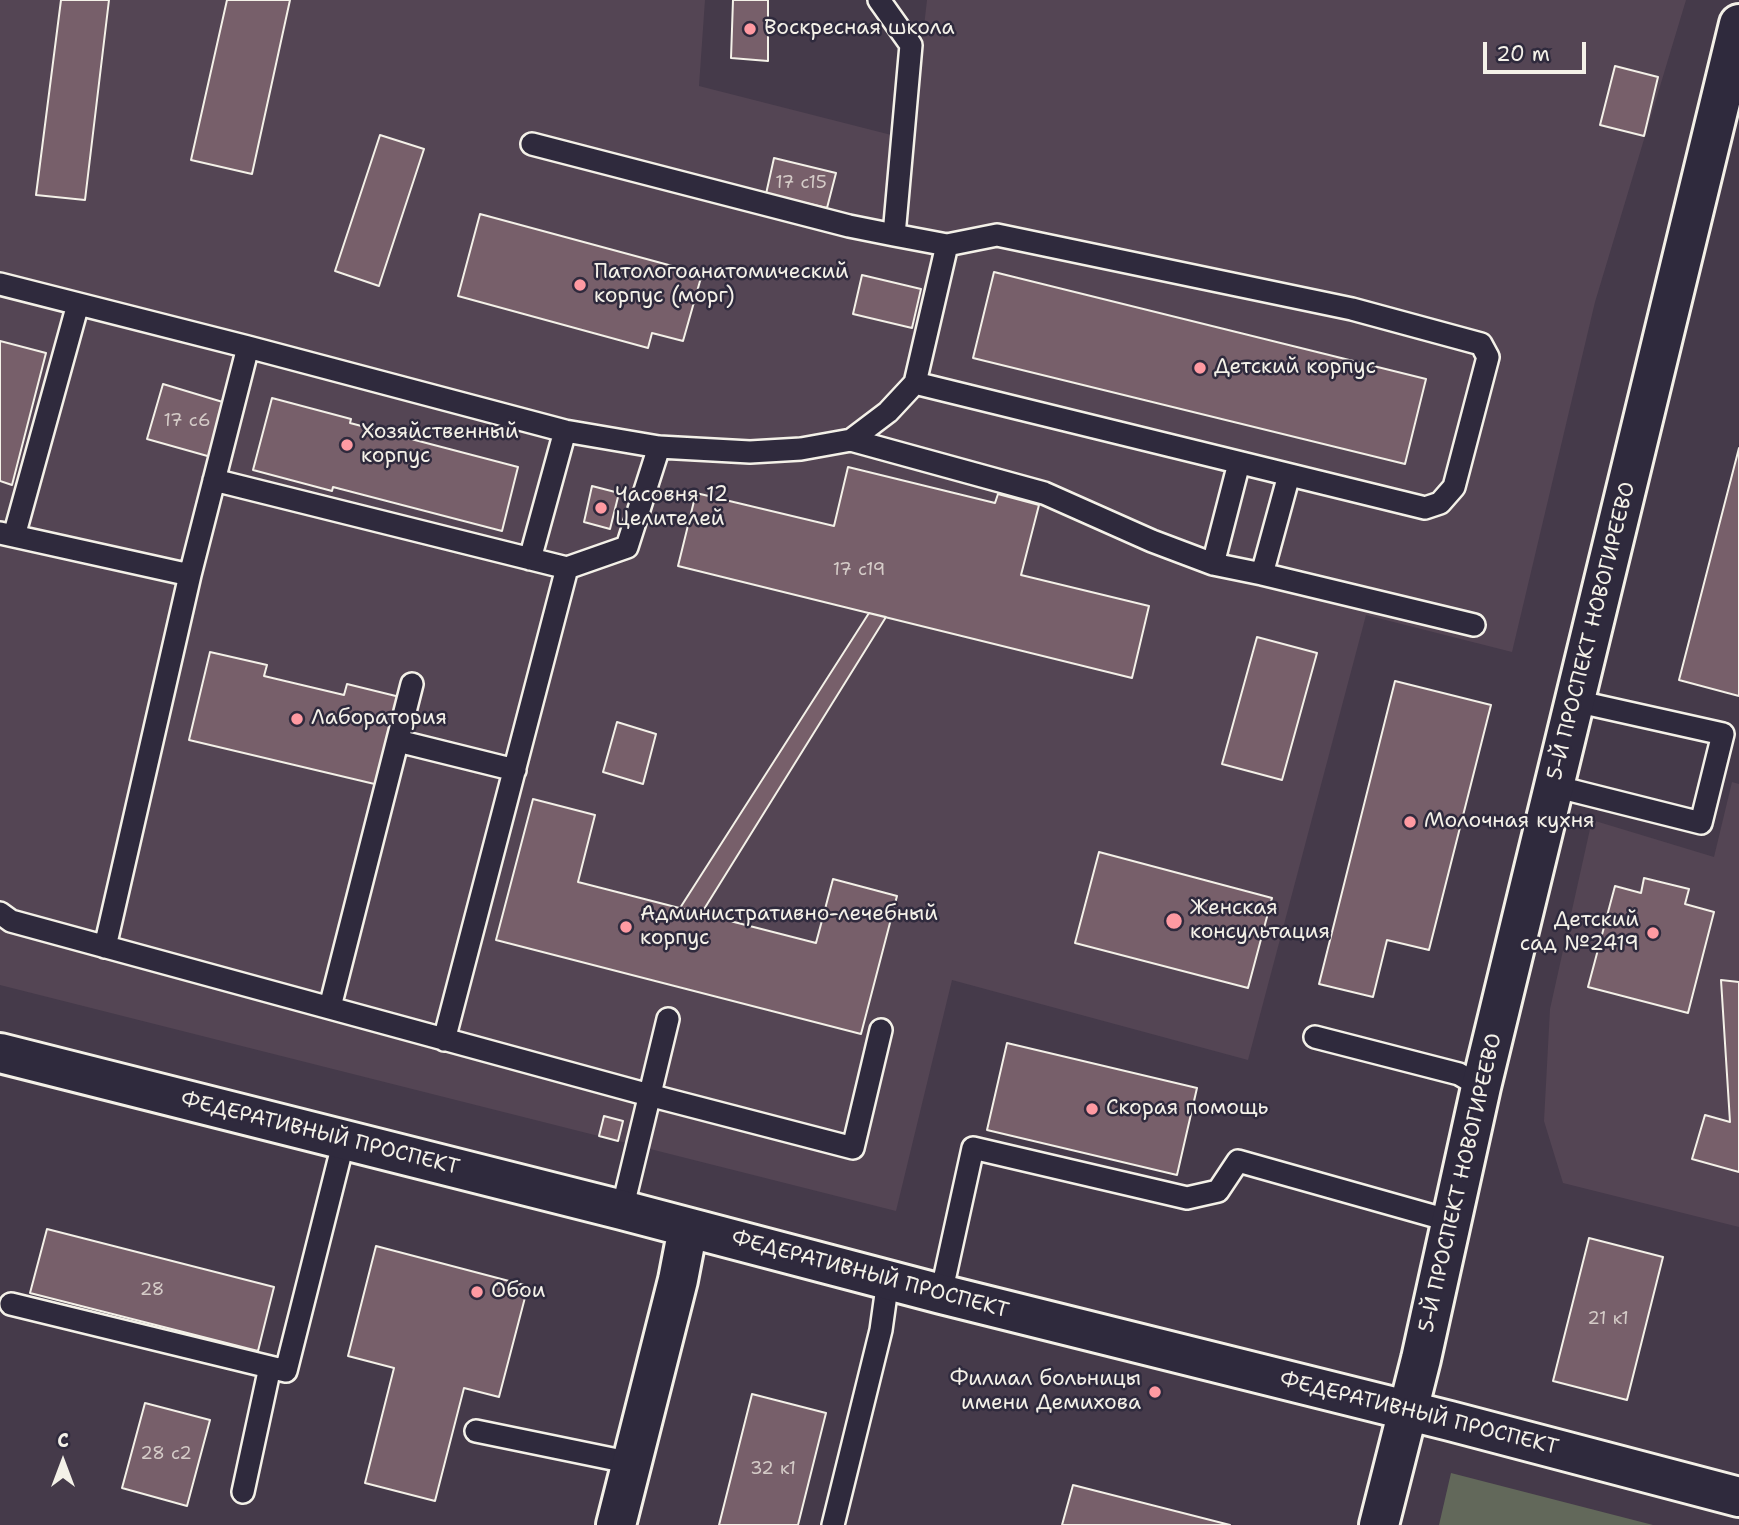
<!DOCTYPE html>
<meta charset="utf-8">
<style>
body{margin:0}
#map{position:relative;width:1739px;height:1525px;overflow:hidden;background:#453a4a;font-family:"Shantell Sans",sans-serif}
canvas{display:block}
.north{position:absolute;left:28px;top:1427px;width:70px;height:70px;-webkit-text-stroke:5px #2f2a3d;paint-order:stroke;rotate:0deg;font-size:19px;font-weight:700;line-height:28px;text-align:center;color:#f4f1e8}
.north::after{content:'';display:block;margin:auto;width:24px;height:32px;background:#f4f1e8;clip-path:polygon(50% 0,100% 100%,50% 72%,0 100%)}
.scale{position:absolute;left:1483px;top:42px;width:103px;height:32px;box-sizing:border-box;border:4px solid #f4f1e8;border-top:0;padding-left:9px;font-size:21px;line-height:24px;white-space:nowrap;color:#f4f1e8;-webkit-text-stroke:5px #2f2a3d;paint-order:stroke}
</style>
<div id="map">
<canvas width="1739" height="1525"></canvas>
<div class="north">С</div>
<div class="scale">20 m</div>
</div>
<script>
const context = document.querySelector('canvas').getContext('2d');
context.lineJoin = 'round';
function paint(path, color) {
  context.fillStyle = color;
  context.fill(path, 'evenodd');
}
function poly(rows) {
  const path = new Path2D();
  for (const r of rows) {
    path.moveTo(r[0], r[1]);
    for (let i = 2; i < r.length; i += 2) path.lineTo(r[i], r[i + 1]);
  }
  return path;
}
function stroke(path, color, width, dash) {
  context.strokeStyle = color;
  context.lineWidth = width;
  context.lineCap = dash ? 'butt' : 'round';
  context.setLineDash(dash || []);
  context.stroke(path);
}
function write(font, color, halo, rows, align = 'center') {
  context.font = font + ' "Shantell Sans",sans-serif';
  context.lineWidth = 5;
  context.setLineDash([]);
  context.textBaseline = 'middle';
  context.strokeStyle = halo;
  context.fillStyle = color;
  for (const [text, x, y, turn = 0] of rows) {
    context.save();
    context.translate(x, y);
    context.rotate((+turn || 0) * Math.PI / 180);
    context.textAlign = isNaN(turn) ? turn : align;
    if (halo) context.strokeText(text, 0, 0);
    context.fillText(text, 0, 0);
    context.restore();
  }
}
const built = poly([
 [0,0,705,0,699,86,911,140,927,0,1686,0,1595,302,1512,652,1366,615,1248,1060,952,980,896,1211,0,985],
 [1732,782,1739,784,1739,1227,1563,1183,1544,1121,1550,1009,1592,820,1714,857]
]);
const green = poly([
 [1451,1473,1653,1525,1439,1525]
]);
const building = poly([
 [61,0,109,0,85,200,36,195,61,0],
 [227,0,290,0,252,174,191,160,227,0],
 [733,0,768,0,768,61,731,58,733,0],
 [1615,66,1658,77,1644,136,1600,125,1615,66],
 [380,135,424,149,379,286,335,271,380,135],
 [774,158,836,173,827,208,766,194,774,158],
 [480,214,702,274,683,341,652,333,648,348,458,296,480,214],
 [994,272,1426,379,1405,464,973,358,994,272],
 [862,275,921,289,912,328,853,314,862,275],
 [0,341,46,353,12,485,0,481,0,341],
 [163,384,226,403,211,457,147,439,163,384],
 [272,398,351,419,350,423,518,467,502,531,333,487,332,491,253,470,272,398],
 [1739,448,1739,696,1679,680,1739,448],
 [848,467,995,503,998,494,1039,505,1021,575,1149,606,1132,678,678,566,696,493,834,526,848,467],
 [592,486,619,493,610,529,584,522,592,486],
 [869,613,886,617,701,914,680,908,869,613],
 [1257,637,1317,653,1282,780,1222,764,1257,637],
 [210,652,267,665,264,676,344,695,347,684,404,698,383,786,189,740,210,652],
 [1395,681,1491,705,1429,950,1387,940,1373,997,1319,984,1395,681],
 [617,722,656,734,643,784,603,772,617,722],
 [533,799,595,815,578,882,816,943,833,879,897,896,861,1034,496,940,533,799],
 [1099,852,1272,898,1248,988,1075,943,1099,852],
 [1644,878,1689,889,1685,904,1714,912,1688,1013,1588,987,1615,886,1641,893,1644,878],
 [1721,980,1739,982,1739,1172,1692,1159,1705,1115,1730,1122,1721,980],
 [1007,1043,1197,1088,1177,1175,987,1130,1007,1043],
 [604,1116,623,1121,618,1141,599,1136,604,1116],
 [47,1229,274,1287,258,1351,30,1293,47,1229],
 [1589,1238,1663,1257,1627,1400,1553,1381,1589,1238],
 [376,1246,528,1286,499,1397,464,1388,435,1501,365,1483,394,1368,348,1356,376,1246],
 [752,1394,826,1413,798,1525,719,1525,752,1394],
 [145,1403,210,1420,187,1506,122,1488,145,1403],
 [1073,1485,1230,1525,1062,1525,1073,1485]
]);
const lane = poly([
 [879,0,911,45,894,235],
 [532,144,849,226,894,235,947,245,997,235,1352,309,1481,344,1488,357,1454,487,1440,503,1425,508,915,383],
 [0,284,248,347,565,431,659,447,750,452,801,449,851,440,888,412,915,383,947,245],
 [851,440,1044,493,1152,541,1213,564,1262,574,1474,625],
 [214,480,567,568,627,547,659,447],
 [0,533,190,575],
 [14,536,78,304],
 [530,559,565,431],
 [1213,564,1239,463],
 [1262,574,1289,475],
 [398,741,515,770],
 [1554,786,1701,823,1723,734,1575,701],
 [0,913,11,921,649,1095,853,1148,881,1030],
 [105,947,190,575,248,347],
 [330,1007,412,684],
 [1315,1037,1459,1074,1481,1087],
 [444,1040,567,568],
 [622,1210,668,1019],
 [941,1294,973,1148,1187,1198,1218,1191,1238,1161,1451,1221],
 [11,1304,286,1371,344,1140],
 [476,1431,632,1463],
 [243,1492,270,1367],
 [833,1525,881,1330,888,1280]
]);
const street = poly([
 [0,1053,622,1210,941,1294,1450,1421,1739,1497],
 [616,1525,678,1280,688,1228],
 [1379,1525,1421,1359,1481,1087,1739,24]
]);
const markers = [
 [750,29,7,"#ff9aa2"],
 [580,285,7,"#ff9aa2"],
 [1200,368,7,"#ff9aa2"],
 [347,445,7,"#ff9aa2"],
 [601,508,7,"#ff9aa2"],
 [297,719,7,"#ff9aa2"],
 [1410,822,7,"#ff9aa2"],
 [1174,921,9,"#ff9aa2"],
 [626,927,7,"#ff9aa2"],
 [1653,933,7,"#ff9aa2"],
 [1092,1109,7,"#ff9aa2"],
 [477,1292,7,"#ff9aa2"],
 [1155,1392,7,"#ff9aa2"]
];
const numberNames = [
 ["17 с15",801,183],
 ["17 с6",187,421],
 ["17 с19",859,570],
 ["28",152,1290],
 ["21 к1",1608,1319],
 ["28 с2",166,1454],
 ["32 к1",773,1469]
];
const poiNames = [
 ["Воскресная школа",764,29],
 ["Патологоанатомический",594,273],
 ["корпус (морг)",594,297],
 ["Детский корпус",1214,368],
 ["Хозяйственный",361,433],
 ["корпус",361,457],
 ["Часовня 12",615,496],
 ["Целителей",615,520],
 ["Лаборатория",311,719],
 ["Молочная кухня",1424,822],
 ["Женская",1190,909],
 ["консультация",1190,933],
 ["Административно-лечебный",640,915],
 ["корпус",640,939],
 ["Детский",1639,921,"right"],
 ["сад №2419",1639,945,"right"],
 ["Скорая помощь",1106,1109],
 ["Обои",491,1292],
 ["Филиал больницы",1141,1380,"right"],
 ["имени Демихова",1141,1404,"right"]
];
const streetNames = [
 ["5-Й ПРОСПЕКТ НОВОГИРЕЕВО",1592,631,-76],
 ["ФЕДЕРАТИВНЫЙ ПРОСПЕКТ",320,1134,14],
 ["5-Й ПРОСПЕКТ НОВОГИРЕЕВО",1461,1183,-77],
 ["ФЕДЕРАТИВНЫЙ ПРОСПЕКТ",870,1275,15],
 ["ФЕДЕРАТИВНЫЙ ПРОСПЕКТ",1419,1414,14]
];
paint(built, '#544554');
paint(green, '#62685a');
paint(building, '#775f6a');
stroke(building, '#f4f1e8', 2);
stroke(lane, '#f4f1e8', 26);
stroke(street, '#f4f1e8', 44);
stroke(lane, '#2f2a3d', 21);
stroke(street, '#2f2a3d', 38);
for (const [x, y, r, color] of markers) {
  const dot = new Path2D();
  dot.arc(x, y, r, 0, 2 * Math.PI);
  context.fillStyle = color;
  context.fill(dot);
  stroke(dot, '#2f2a3d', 2.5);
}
write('18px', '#d5ccc8', null, numberNames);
write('21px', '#f4f1e8', '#2f2a3d', poiNames, 'left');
write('21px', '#f4f1e8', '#2f2a3d', streetNames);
</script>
